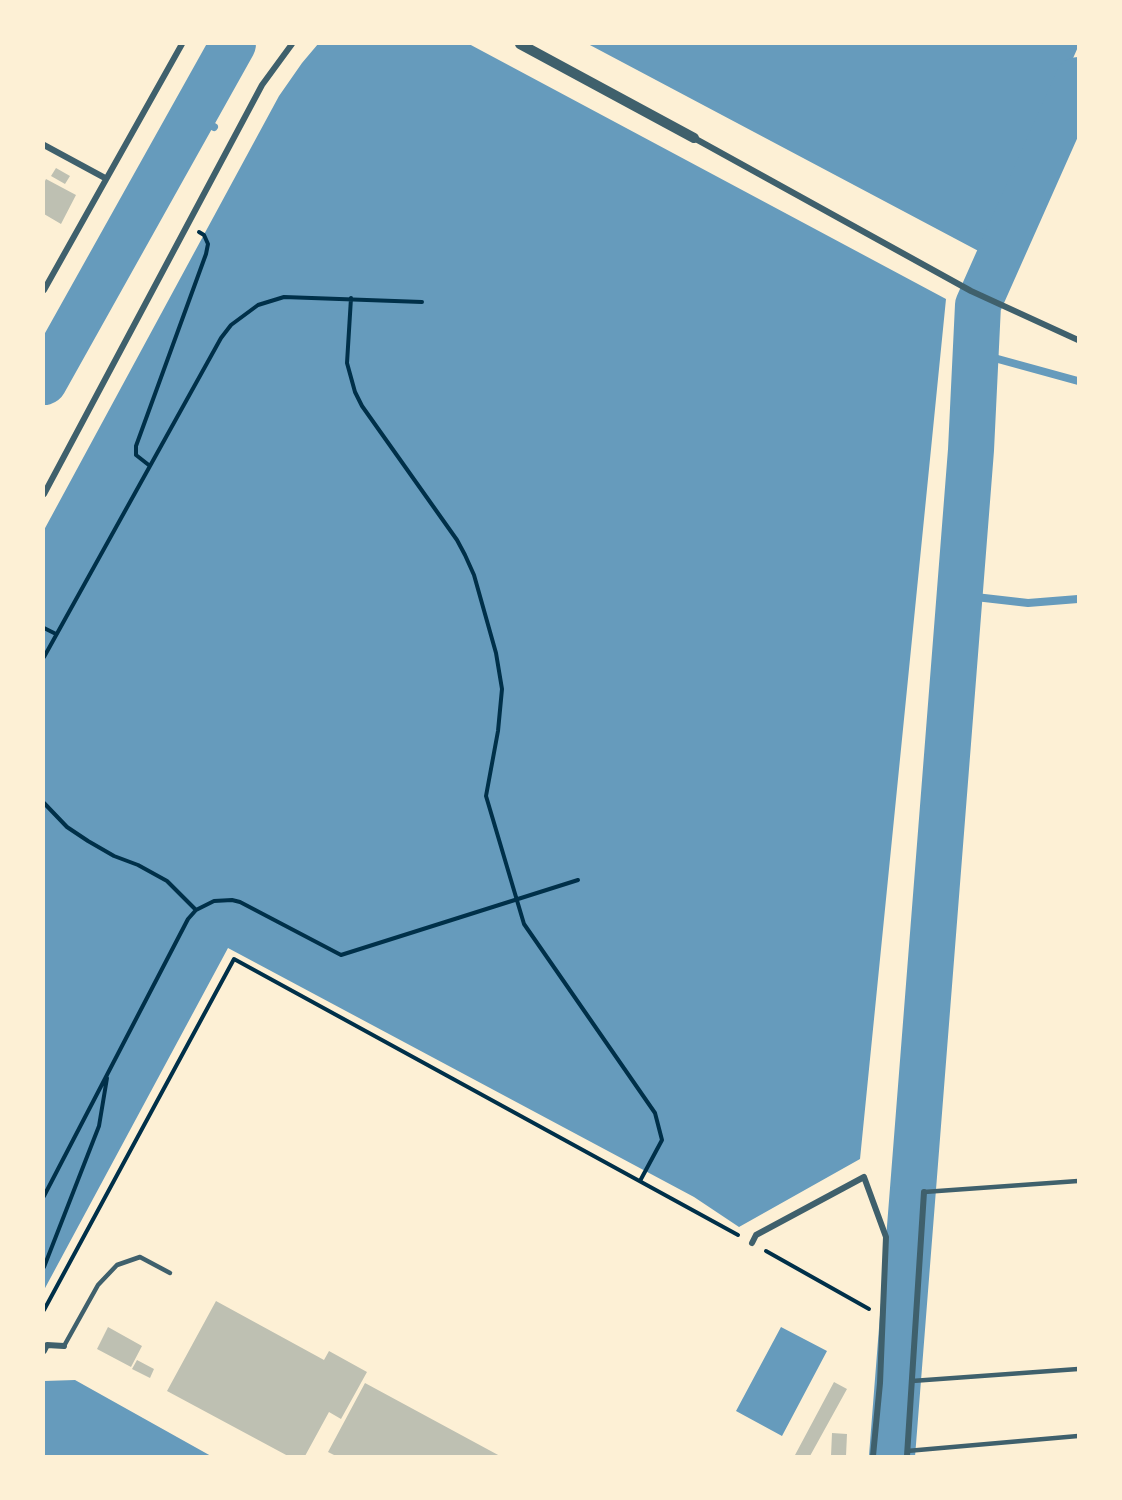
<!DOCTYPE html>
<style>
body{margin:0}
#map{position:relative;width:1122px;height:1500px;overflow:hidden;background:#fdf0d5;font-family:"Golos Text",sans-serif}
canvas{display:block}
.frame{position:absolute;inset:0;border:45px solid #fdf0d5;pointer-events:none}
</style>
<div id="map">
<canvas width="1122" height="1500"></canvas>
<div class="frame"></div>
</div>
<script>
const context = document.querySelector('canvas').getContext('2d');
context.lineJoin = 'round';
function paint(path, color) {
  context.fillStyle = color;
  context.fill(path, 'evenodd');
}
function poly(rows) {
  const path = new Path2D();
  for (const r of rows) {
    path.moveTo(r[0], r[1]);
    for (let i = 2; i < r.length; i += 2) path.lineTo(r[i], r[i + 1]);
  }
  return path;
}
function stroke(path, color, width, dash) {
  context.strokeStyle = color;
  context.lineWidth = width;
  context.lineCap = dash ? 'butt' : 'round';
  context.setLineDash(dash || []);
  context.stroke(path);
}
const water = poly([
 [318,44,469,44,946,299,860,1159,739,1227,694,1197,228,948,44,1290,44,530,279,96,302,63],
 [588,44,1078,44,1078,47,986,255],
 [781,1327,827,1351,782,1436,736,1411],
 [75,1380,211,1456,44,1456,44,1381]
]);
const stream = poly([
 [191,115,214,127],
 [976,353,1078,381],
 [958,595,1028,603,1078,599]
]);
const river = poly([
 [44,382,233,44],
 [892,1456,971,450,978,305,1078,80]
]);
const building = poly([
 [56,168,70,176,65,184,51,176],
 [46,179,76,195,61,224,44,214,44,183],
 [216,1301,324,1360,329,1351,367,1372,341,1419,329,1412,305,1456,288,1456,167,1391],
 [108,1327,142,1346,131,1367,97,1349],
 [137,1360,154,1369,150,1378,132,1369],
 [834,1382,847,1389,810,1456,797,1456,795,1455],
 [365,1383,500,1456,336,1456,328,1452],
 [832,1433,847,1434,846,1456,831,1456]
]);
const path = poly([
 [351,298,347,363,355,392,362,406,457,540,465,555,474,575,496,653,502,689,498,731,486,796,524,924,655,1113,662,1140,640,1181],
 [150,466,136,455,136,446,206,254,208,244,204,235,199,232],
 [44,628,56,634],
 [44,657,221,338,231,325,258,305,284,297,422,302],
 [44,803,67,827,88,841,114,856,138,865,167,881,196,910],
 [44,1196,188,919,196,910,214,901,232,900,240,902,341,955,578,880],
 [766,1251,869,1309],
 [44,1267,99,1126,107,1078],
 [44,1310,234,959,738,1235]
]);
const service = poly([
 [924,1192,1078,1181],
 [64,1346,98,1285,117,1265,140,1257,170,1273],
 [912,1381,1078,1369],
 [907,1451,1078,1436]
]);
const minor = poly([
 [694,138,971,291,1078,340],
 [44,145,105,178],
 [44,290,182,44],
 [44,494,262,85,292,44],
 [752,1243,756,1235,864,1177,886,1237,880,1383,873,1456],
 [44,1351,47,1345,64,1346],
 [907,1456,924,1192]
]);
const tertiary = poly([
 [520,44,694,138]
]);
paint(water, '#669bbc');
stroke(stream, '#669bbc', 8);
stroke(river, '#669bbc', 46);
paint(building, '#bec0b2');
stroke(path, '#003049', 4);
stroke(service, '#3f606c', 4.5);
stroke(minor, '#3f606c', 6);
stroke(tertiary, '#3f606c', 10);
</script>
